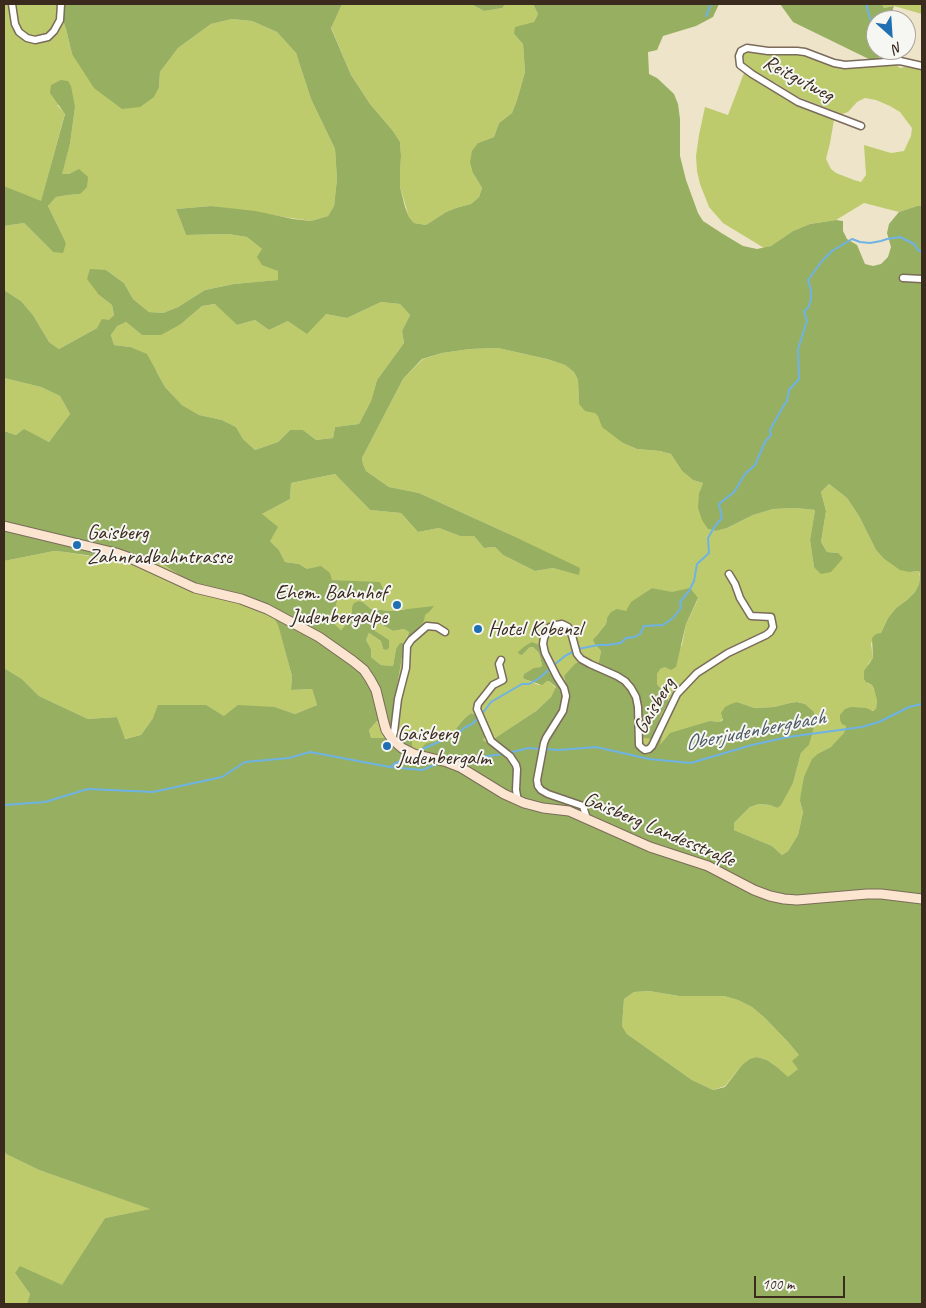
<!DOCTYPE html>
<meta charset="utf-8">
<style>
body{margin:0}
#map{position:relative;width:926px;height:1308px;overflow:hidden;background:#eee4c9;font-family:Caveat,sans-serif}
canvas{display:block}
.frame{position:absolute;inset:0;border:5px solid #3b2a1e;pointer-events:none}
.north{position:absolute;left:866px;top:10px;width:50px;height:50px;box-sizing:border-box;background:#f6f6f2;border:1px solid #aba49d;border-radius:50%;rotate:154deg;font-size:14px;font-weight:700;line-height:20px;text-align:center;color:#3b2a1e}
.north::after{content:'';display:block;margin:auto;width:18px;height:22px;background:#1f6fb2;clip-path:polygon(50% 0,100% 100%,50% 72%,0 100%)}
.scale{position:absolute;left:754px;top:1276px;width:91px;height:22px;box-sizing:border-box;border:2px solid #3b2a1e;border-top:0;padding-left:6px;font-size:15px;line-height:18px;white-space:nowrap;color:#3b2a1e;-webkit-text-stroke:4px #f6f6f2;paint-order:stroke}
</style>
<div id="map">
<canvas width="926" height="1308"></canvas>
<div class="frame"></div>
<div class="north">N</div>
<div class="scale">100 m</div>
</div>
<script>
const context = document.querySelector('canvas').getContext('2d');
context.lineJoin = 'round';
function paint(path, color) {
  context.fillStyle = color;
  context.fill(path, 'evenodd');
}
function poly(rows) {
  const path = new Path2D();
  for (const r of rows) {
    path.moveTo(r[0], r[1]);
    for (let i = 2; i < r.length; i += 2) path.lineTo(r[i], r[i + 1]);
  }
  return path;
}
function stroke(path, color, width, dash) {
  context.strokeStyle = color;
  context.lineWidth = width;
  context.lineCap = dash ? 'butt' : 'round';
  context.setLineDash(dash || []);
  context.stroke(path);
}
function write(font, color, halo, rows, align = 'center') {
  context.font = font + ' Caveat,sans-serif';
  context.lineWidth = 4;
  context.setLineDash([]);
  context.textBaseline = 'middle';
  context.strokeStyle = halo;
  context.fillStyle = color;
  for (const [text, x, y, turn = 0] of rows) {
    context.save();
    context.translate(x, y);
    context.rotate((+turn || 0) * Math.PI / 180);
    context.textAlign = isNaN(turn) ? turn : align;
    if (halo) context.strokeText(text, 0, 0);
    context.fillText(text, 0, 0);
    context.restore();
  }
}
const green = poly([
 [4,4,61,4,62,18,66,29,72,54,159,87,160,72,178,48,211,24,232,19,252,21,277,32,296,53,311,99,335,149,337,179,334,206,328,216,311,221,211,206,176,209,186,235,228,234,247,237,262,249,278,271,279,280,234,284,205,290,178,307,163,313,149,312,133,299,124,283,106,270,99,295,112,305,114,315,110,320,97,328,59,349,49,342,33,315,21,301,4,290,4,226,24,223,53,252,66,243,48,206,56,197,68,195,80,194,79,170,69,174,61,175,70,144,75,107,57,105,65,113,41,202,4,186],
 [342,4,471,4,484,11,501,8,505,4,533,4,538,14,534,22,514,34,523,44,525,72,517,100,512,113,499,123,494,137,478,143,473,173,482,188,479,197,471,204,456,208,446,212,426,225,414,223,409,217,400,187,400,174,401,156,400,142,393,131,370,104,351,75,331,27],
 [882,4,922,4,922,14,894,6,884,8],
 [749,51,770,54,801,55,844,68,896,65,900,68,910,66,922,70,922,206,917,206,899,212,864,203,836,220,810,224,793,231,771,246,764,248,723,223,709,207,700,184,697,171,696,156,699,135,705,107,728,115,744,73,773,90,787,100,834,120,830,143,826,159,831,169,836,173,854,180,861,182,866,175,864,145,891,153,904,151,911,136,912,128,900,112,890,106,876,100,865,98,857,102,848,112,842,114,796,96,776,83,764,78,749,69,744,62,743,56,744,54],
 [381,302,400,304,410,315,402,331,404,343,377,380,371,401,359,424,335,427,333,438,316,440,303,430,290,430,278,442,255,450,243,439,236,427,222,420,199,415,182,405,165,387,157,372,130,347,114,345,111,335,117,325,126,322,142,335,181,324,202,306,216,304,237,325,255,320,269,330,288,321,326,314,347,318],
 [498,348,547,359,565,365,574,372,578,380,579,404,595,412,623,443,637,449,660,451,671,454,682,471,693,480,703,483,699,493,708,529,716,531,727,528,753,515,773,509,796,508,815,510,810,540,814,567,838,553,827,552,821,542,826,511,821,492,829,484,847,498,859,516,876,550,883,558,909,572,919,571,920,577,919,584,915,592,907,600,896,608,888,618,881,633,871,643,873,658,868,664,867,683,872,685,876,694,877,700,876,709,875,711,871,710,846,726,844,733,837,742,831,747,819,753,800,801,803,812,798,835,788,851,782,855,772,846,734,830,734,823,750,807,759,804,770,805,777,808,793,783,801,753,809,745,813,711,805,704,797,702,790,703,774,707,753,708,737,702,720,722,710,721,659,748,666,722,656,745,653,749,645,752,642,752,639,750,635,744,635,740,637,737,655,737,661,715,668,703,668,698,657,684,657,674,659,669,665,667,682,645,686,624,698,599,652,588,632,602,626,612,607,618,606,624,596,636,595,644,601,651,598,666,594,670,581,663,564,676,567,689,564,702,561,698,563,691,560,690,549,672,540,646,532,642,522,655,530,647,533,647,539,653,542,665,541,667,536,668,524,674,523,677,524,679,539,685,547,681,549,681,556,688,551,697,536,711,489,742,486,742,483,740,476,715,471,713,465,718,452,733,443,736,436,741,426,743,421,752,420,760,413,763,410,756,397,737,387,738,371,738,369,730,377,721,389,727,392,726,394,704,404,645,399,647,396,649,393,666,381,665,371,657,371,649,366,640,369,633,381,641,383,649,386,650,375,631,375,625,379,623,393,631,404,629,409,632,407,637,408,638,424,621,404,609,391,611,371,609,364,603,352,607,352,613,345,618,349,621,341,630,328,618,335,609,339,593,358,595,384,593,380,583,332,580,307,569,299,564,285,562,279,550,270,541,262,514,290,499,291,483,335,474,370,510,401,513,418,532,439,528,460,536,474,536,484,548,495,547,503,555,535,571,553,568,579,574,509,534,419,493,389,487,366,471,363,464,362,458,403,379,423,359,442,353,470,349],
 [4,378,41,387,60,396,70,414,49,442,24,430,16,435,4,431],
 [110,548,164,565,193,584,266,604,278,624,292,676,291,690,312,689,317,705,295,714,275,707,224,716,205,705,153,718,141,735,124,739,117,717,88,719,39,696,22,679,4,668,4,561,54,551,65,552,88,556],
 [649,991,679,996,724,996,738,1000,752,1007,765,1018,788,1042,799,1055,798,1069,788,1078,777,1067,767,1060,757,1057,742,1065,725,1086,713,1090,692,1080,627,1034,622,1026,624,999,634,992],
 [4,1150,6,1154,39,1170,151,1209,105,1218,62,1286,15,1273,30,1294,27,1304,4,1304]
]);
const forest = poly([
 [61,4,342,4,331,28,351,75,370,104,393,131,400,142,401,156,400,174,400,187,405,207,409,217,414,223,426,225,446,212,456,208,471,204,479,197,482,188,473,173,470,162,472,151,478,143,494,137,499,123,512,113,517,100,525,72,523,44,514,34,515,27,534,22,538,14,533,4,719,4,713,17,696,26,663,36,657,50,648,52,649,74,657,78,674,94,678,104,680,119,680,156,686,180,698,213,703,221,723,234,743,246,757,249,771,246,793,231,810,224,836,220,843,221,843,231,847,239,857,245,865,264,873,266,881,264,888,257,891,247,887,233,889,224,899,212,917,206,922,206,922,1304,27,1304,30,1294,15,1273,20,1266,62,1285,105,1218,150,1209,39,1170,6,1154,4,1150,4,668,22,679,39,696,88,719,117,717,125,739,141,735,153,718,158,705,206,705,224,716,238,705,275,707,295,714,317,705,312,689,291,690,292,676,278,625,266,604,193,584,164,565,110,548,100,551,99,553,92,556,65,552,54,551,4,561,4,431,16,435,24,429,49,442,70,414,60,396,41,387,4,378,4,290,21,301,33,315,49,342,59,349,97,328,102,319,109,320,114,315,112,305,99,295,87,279,90,269,106,270,124,283,133,299,149,312,163,313,178,307,205,290,234,284,278,280,278,271,262,265,257,257,262,249,247,237,228,234,186,235,176,209,211,206,255,211,293,219,311,221,328,216,334,206,337,179,335,149,311,99,296,53,277,32,252,21,232,19,211,24,178,48,160,72,159,87,154,97,140,107,122,109,94,88,72,54,66,29,62,18],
 [381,302,400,304,410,315,402,331,404,343,377,380,371,401,359,424,335,427,333,438,316,440,303,430,290,430,278,442,255,450,243,439,236,427,222,420,199,415,182,405,165,387,147,354,130,347,114,345,111,335,117,326,126,322,142,335,161,335,181,324,202,306,215,304,237,325,255,320,269,330,288,321,307,334,326,314,347,318],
 [498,348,547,359,565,365,574,372,578,380,579,404,585,411,595,413,598,416,602,427,623,443,637,449,660,451,671,454,682,471,693,480,703,483,699,493,698,508,702,520,708,529,716,531,727,528,753,515,773,509,796,508,815,510,810,540,814,567,821,574,831,572,838,564,843,558,838,553,827,552,821,542,826,511,821,492,829,484,847,498,859,516,876,550,883,558,900,570,909,572,919,571,920,574,920,577,919,584,915,592,907,600,896,608,888,618,881,633,876,634,872,638,873,658,864,671,864,679,866,682,872,685,874,689,877,700,876,709,873,711,866,708,851,707,845,709,840,715,840,720,842,724,846,726,844,733,831,747,819,753,812,759,804,777,801,793,800,801,803,812,798,835,788,851,782,855,772,846,734,830,734,823,750,807,759,804,770,805,777,808,781,805,793,783,801,753,809,745,815,723,816,717,813,711,805,704,797,702,790,703,774,707,754,708,737,702,731,704,725,707,721,713,723,720,720,722,710,721,670,733,660,745,666,722,663,721,656,745,653,749,645,752,642,752,639,750,635,744,635,740,637,737,652,739,655,737,661,715,668,703,668,698,657,684,657,674,660,669,665,667,671,670,676,667,686,624,698,598,690,588,672,592,652,588,631,602,626,611,617,609,611,612,607,618,606,624,593,640,595,644,601,651,598,666,594,670,581,663,576,663,573,666,564,676,567,689,564,702,562,699,564,693,549,672,540,646,537,644,532,642,525,646,518,652,519,654,522,655,530,647,533,647,539,653,542,665,541,667,534,668,524,674,523,677,524,679,542,685,547,681,549,681,556,687,551,697,536,711,489,742,486,742,483,740,485,736,478,718,476,715,471,713,465,718,452,733,443,736,436,741,426,743,420,750,421,752,420,760,413,763,410,756,412,749,412,741,399,731,396,737,387,738,371,738,369,730,377,721,389,727,392,727,394,704,404,645,402,643,400,643,396,649,393,666,381,665,371,657,371,649,366,640,369,633,381,641,383,649,386,650,389,648,389,640,375,631,375,625,379,623,393,631,404,629,409,632,407,638,408,638,422,624,424,621,425,615,429,612,434,606,391,611,371,609,364,603,359,601,354,603,352,607,352,613,345,617,349,621,341,630,328,618,335,609,339,594,358,595,385,593,380,582,332,580,330,573,321,566,307,569,299,564,285,562,279,550,270,541,278,527,262,514,290,499,291,483,335,474,370,510,401,513,418,532,439,528,460,536,474,536,484,548,495,547,503,555,535,571,553,568,579,575,580,568,509,534,419,493,389,487,366,471,363,464,362,458,403,379,422,359,442,353,470,349],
 [649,991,679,996,724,996,738,1000,752,1007,765,1018,788,1042,799,1055,792,1061,798,1069,788,1077,777,1067,767,1060,757,1057,750,1059,742,1065,725,1087,713,1090,692,1080,627,1034,622,1026,624,999,634,992],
 [471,4,505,4,502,8,484,11],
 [780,4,882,4,884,8,894,6,889,20,876,20,876,50,880,50,879,60,873,61,793,22],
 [61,80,68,81,71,86,75,107,70,144,62,174,69,174,79,169,88,177,87,187,80,194,68,195,56,197,48,206,66,243,63,253,53,252,24,223,4,226,4,186,41,201,65,114,50,93,51,85]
]);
const stream = poly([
 [866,4,873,28],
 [706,16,711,4],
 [554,665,565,656,578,649,598,645,607,645,621,643,626,638,635,637,640,634,644,626,663,625,673,618,681,608,680,602,689,591,694,581,697,564,709,553,708,538,715,526,722,518,719,504,734,492,745,474,755,465,765,442,771,435,770,430,784,405,787,401,789,390,799,379,798,349,807,321,804,311,808,308,811,300,811,291,808,280,822,261,832,251,852,239,860,242,870,243,881,241,887,239,900,237,914,244,918,250,922,252],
 [482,714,491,702,522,684,529,684,538,679,551,668],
 [545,749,559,750,596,747,649,759,691,763,752,745,788,737,862,727,879,722,909,707,922,704],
 [418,751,459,733,464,728,472,724,479,717],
 [508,753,529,748,540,749],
 [454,760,504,754],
 [392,765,410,756],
 [4,805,45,802,88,789,153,792,222,777,245,762,289,758,310,752,390,767,422,770,437,764]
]);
const minor = poly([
 [12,4,15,24,19,32,27,38,35,40,48,37,54,31,60,20,61,4],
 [861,126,798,102,752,74,740,65,739,56,741,51,747,48,768,51,797,51,805,52,834,63,845,65,900,61,922,66],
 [903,278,922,279],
 [501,660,499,664,503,680,493,685,478,704,477,709,491,741,510,756,516,765,517,769,516,790,518,801],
 [392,739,394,732,398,699,406,668,407,646,411,640,427,626,437,627,445,632],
 [587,819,583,806,548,794,541,790,538,786,537,780,544,743,546,738,563,711,566,696,564,688,557,677,545,653,543,644,544,638,547,632,550,627,556,625,562,624,568,627,571,632,577,654,581,659,590,664,617,676,625,681,631,688,636,697,638,707,639,745,642,748,645,750,649,749,652,746,677,694,697,673,728,653,766,635,770,632,773,627,771,617,751,616,740,598,735,584,729,574]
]);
const secondary = poly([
 [4,526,116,553,130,558,195,588,241,599,267,609,319,637,353,661,364,670,370,679,376,690,384,723,386,730,392,739,402,748,414,754,447,762,460,767,504,794,524,803,543,808,569,811,650,847,708,866,754,890,770,896,784,899,797,900,867,894,881,894,922,899]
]);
const markers = [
 [77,545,5,"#1f6fb2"],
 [397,605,5,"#1f6fb2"],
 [478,629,5,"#1f6fb2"],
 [387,746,5,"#1f6fb2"]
];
const streetNames = [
 ["Reitgutweg",798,79,28],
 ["Gaisberg",655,706,-59],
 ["Gaisberg Landesstraße",659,830,23]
];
const poiNames = [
 ["Gaisberg",87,533],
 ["Zahnradbahntrasse",87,557],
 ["Ehem. Bahnhof",387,593,"right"],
 ["Judenbergalpe",387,617,"right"],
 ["Hotel Kobenzl",488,629],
 ["Gaisberg",397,734],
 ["Judenbergalm",397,758]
];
const waterNames = [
 ["Oberjudenbergbach",755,731,-11]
];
paint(green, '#bdcb6d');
paint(forest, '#96af60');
stroke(stream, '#6fb3e5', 2);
stroke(minor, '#7a6b5a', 9);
stroke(secondary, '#7a6b5a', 11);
stroke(minor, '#fff', 6);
stroke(secondary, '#fce5d0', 9);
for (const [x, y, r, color] of markers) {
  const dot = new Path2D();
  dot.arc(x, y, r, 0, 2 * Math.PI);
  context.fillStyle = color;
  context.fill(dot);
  stroke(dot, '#f6f6f2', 2);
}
write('21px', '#3b2a1e', '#f6f6f2', streetNames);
write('21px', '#3b2a1e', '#f6f6f2', poiNames, 'left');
write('italic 22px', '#4d5a64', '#f6f6f2', waterNames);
</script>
